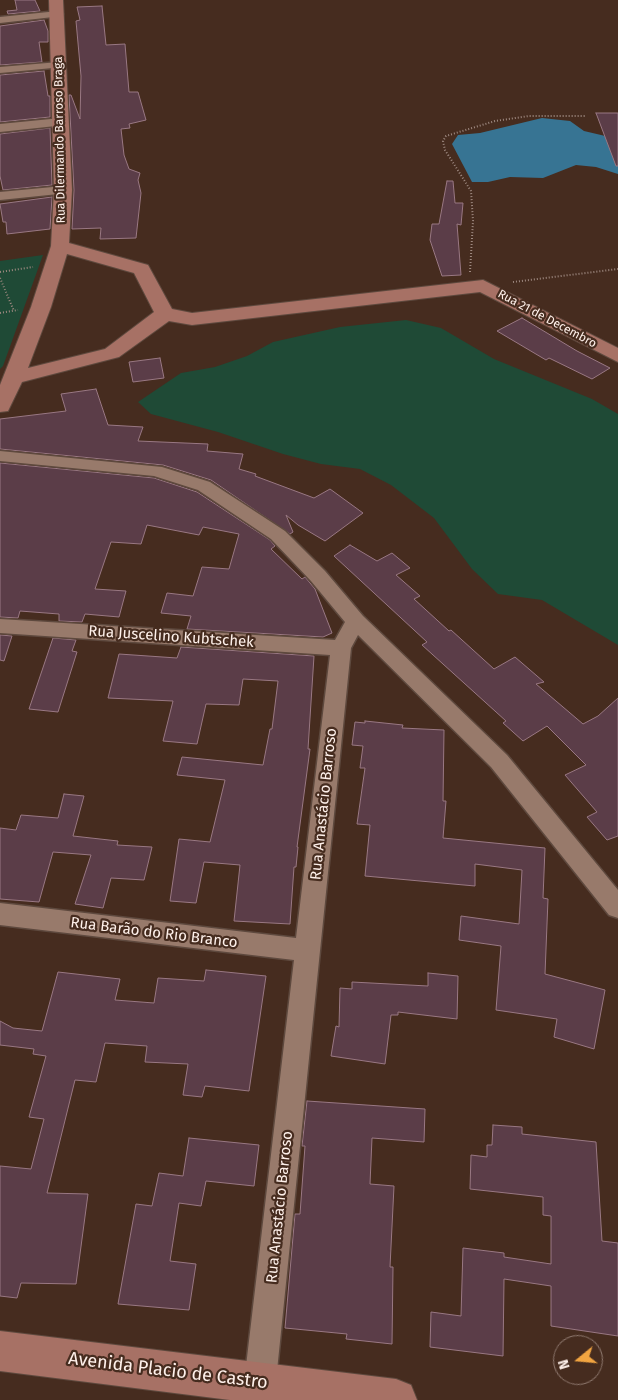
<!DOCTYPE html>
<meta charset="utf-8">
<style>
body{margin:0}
#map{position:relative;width:618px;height:1400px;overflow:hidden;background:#462c1f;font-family:"Fira Sans",sans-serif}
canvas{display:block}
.north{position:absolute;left:553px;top:1335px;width:50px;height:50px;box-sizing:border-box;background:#462c1f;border:1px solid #907a70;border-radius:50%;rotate:253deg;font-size:14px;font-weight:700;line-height:20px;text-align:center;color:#fef0ea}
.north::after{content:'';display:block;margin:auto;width:18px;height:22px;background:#f2a541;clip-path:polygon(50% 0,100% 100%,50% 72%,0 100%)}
</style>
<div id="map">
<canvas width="618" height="1400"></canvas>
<div class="north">N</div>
</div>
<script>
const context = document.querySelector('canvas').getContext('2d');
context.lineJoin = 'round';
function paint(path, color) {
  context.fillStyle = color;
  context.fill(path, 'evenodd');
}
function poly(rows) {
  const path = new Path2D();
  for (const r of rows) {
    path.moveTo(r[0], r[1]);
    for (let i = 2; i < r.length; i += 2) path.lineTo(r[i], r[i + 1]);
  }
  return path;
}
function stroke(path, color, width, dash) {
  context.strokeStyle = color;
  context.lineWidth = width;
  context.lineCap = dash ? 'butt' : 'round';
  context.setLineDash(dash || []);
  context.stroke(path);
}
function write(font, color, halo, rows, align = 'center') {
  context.font = font + ' "Fira Sans",sans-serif';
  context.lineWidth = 4.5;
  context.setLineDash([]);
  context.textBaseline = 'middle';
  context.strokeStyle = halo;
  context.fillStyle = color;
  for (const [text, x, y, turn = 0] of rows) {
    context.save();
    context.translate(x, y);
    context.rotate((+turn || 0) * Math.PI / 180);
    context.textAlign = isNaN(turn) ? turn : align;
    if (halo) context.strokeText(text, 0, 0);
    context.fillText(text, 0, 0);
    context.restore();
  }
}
const green = poly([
 [43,255,3,366,0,369,0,261],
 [406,320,441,328,494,359,592,399,618,414,618,645,542,600,498,594,472,569,434,518,391,485,360,469,321,464,283,454,218,432,151,414,138,402,181,373,215,367,247,356,273,342,340,327]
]);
const water = poly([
 [542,118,570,121,584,131,618,139,618,174,596,167,576,165,543,178,510,177,488,182,472,182,452,144,458,135,480,133]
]);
const building = poly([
 [15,0,35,0,40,11,8,14,7,11,17,10,15,0],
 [102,6,106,45,125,44,129,92,138,92,146,120,129,124,130,128,121,129,124,155,129,169,140,173,138,180,141,193,136,238,100,239,101,228,72,229,74,190,69,95,71,95,80,119,81,76,76,21,80,20,77,7,102,6],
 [44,20,48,31,48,42,39,42,42,62,0,65,0,26,44,20],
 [44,71,48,96,50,96,50,117,0,122,0,75,44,71],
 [596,113,618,113,618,166,616,166,596,113],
 [50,128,52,185,3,190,0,176,0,134,50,128],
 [447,181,453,181,455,203,463,203,461,225,457,224,461,275,442,276,430,240,432,224,439,224,447,181],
 [52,197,50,229,7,234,6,222,3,222,0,204,52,197],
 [522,318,577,351,610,368,592,379,549,358,546,360,497,331,522,318],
 [160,358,164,378,133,382,129,362,160,358],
 [96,389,108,425,143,427,138,441,208,444,207,451,243,454,239,469,256,474,255,476,314,498,330,489,363,513,325,541,298,525,286,515,293,532,290,534,211,480,163,465,0,449,0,419,66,411,61,394,96,389],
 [0,463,154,478,197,492,270,540,275,546,271,549,302,579,305,577,315,589,332,633,323,637,187,629,191,616,161,613,167,593,193,596,202,567,229,569,239,534,203,527,199,535,147,525,141,544,111,542,95,589,126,591,119,617,85,614,82,622,59,621,59,614,20,611,18,618,0,617,0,463],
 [350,545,377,561,392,553,410,568,396,575,420,596,414,599,449,631,451,630,494,669,515,657,544,682,536,684,583,724,598,716,618,698,618,836,607,840,587,817,597,812,565,775,586,765,547,726,523,741,503,723,506,721,422,645,427,642,334,556,350,545],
 [0,635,12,636,4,661,0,660,0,635],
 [53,638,76,640,72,651,77,652,58,712,29,709,53,638],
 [181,647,314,656,308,749,310,749,297,847,298,847,296,867,294,867,290,924,234,921,240,865,204,862,196,903,170,901,179,839,210,842,225,780,177,775,182,757,263,765,270,729,272,729,278,681,243,679,239,705,206,704,197,744,163,741,173,701,108,698,119,654,177,658,181,647],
 [365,721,403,725,402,728,444,730,443,801,446,801,443,838,545,848,543,898,548,899,545,974,605,990,594,1049,554,1037,557,1019,496,1010,501,946,459,940,461,916,519,924,522,870,475,864,475,886,365,876,370,825,357,824,365,768,360,768,363,746,352,745,355,722,365,723,365,721],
 [64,794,84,796,73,836,118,841,117,845,152,847,144,880,111,878,103,908,75,904,91,855,53,852,39,902,0,899,0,828,16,830,21,815,58,818,64,794],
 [206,970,266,976,249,1091,205,1086,202,1097,183,1095,188,1064,145,1062,147,1046,105,1043,96,1082,75,1080,47,1193,88,1194,76,1284,21,1283,17,1298,0,1296,0,1166,31,1169,44,1119,29,1117,46,1056,33,1054,34,1049,0,1045,0,1021,13,1028,42,1031,58,972,120,979,115,1000,154,1003,158,978,204,981,206,970],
 [428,973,458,976,457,1019,398,1012,398,1015,391,1015,385,1064,331,1056,336,1026,339,1027,340,988,352,989,352,982,428,986,428,973],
 [307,1101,425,1109,424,1142,372,1138,370,1184,394,1186,390,1267,393,1267,392,1344,346,1339,347,1334,285,1328,295,1214,300,1214,305,1146,302,1146,307,1101],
 [493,1125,522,1127,522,1134,596,1142,602,1241,618,1243,618,1336,551,1326,551,1286,504,1279,503,1356,430,1347,431,1312,461,1316,463,1248,504,1253,504,1257,551,1264,551,1216,543,1215,543,1197,470,1189,471,1155,487,1157,487,1145,492,1145,493,1125],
 [189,1138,259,1145,254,1186,206,1181,201,1206,179,1203,170,1261,196,1264,189,1310,118,1304,136,1204,152,1206,159,1173,183,1176,189,1138]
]);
const path = poly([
 [0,272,33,267],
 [470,272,473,221,471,191,445,150,443,141,446,136,495,121,529,116,585,116],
 [0,278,14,311],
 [513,282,618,269],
 [0,313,18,310]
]);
const street = poly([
 [58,11,63,14,62,16,0,23,0,17,58,11],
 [59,62,63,63,63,67,0,73,0,67,59,62],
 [61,118,67,122,65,125,0,132,0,124,61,118],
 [63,186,68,187,70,190,68,193,0,200,0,192,63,186],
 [0,451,162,467,210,482,285,531,325,571,363,616,507,755,618,890,618,918,609,915,491,767,358,635,351,648,274,1400,242,1400,294,960,0,925,0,903,296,938,330,655,0,633,0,619,335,640,345,622,311,581,271,539,198,490,154,476,0,461,0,451]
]);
const secondary = poly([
 [49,0,63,0,72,190,69,243,148,265,172,309,192,313,483,280,618,348,618,362,480,292,192,325,169,321,119,357,22,382,8,411,0,412,0,385,31,307,51,246,54,190,49,0],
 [67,254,134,273,154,312,105,349,28,368,51,307,67,254],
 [0,1331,396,1379,411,1385,417,1400,230,1400,0,1371,0,1331]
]);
const farStreetnames = [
 ["Rua Dilermando Barroso Braga",60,140,-91],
 ["Rua 21 de Decembro",547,319,28]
];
const streetNames = [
 ["Rua Juscelino Kubtschek",171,637,4],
 ["Rua Anastácio Barroso",324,804,-84],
 ["Rua Barão do Rio Branco",154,933,7],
 ["Rua Anastácio Barroso",280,1207,-84]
];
const nearStreetnames = [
 ["Avenida Placio de Castro",168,1371,7]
];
paint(green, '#1f4a36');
paint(water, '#377493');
paint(building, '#5b3d48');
stroke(building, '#997883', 1);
stroke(street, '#5e493e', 3);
stroke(secondary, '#5e493e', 2);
stroke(path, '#9e8980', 2, [1, 2]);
paint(street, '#987a6b');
paint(secondary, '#a77165');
write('12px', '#fef0ea', '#462c1f', farStreetnames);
write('15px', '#fef0ea', '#462c1f', streetNames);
write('18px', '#fef0ea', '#462c1f', nearStreetnames);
</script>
